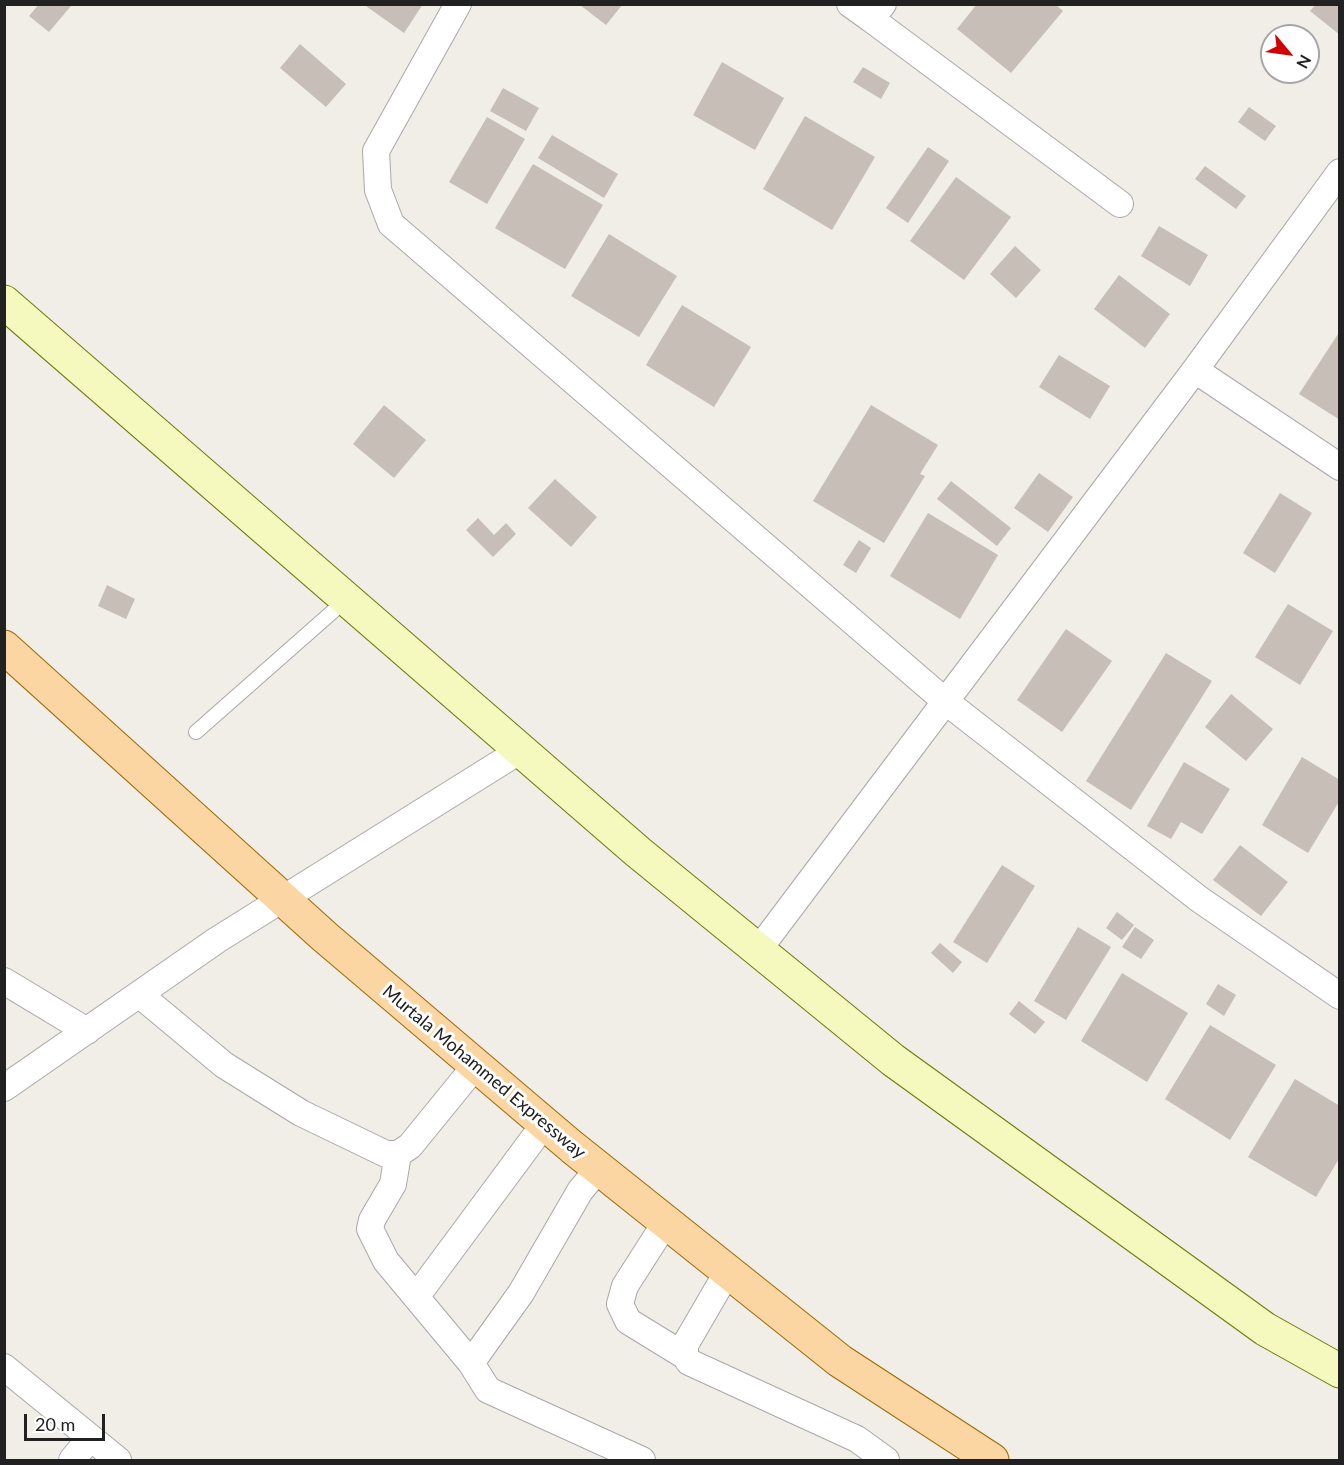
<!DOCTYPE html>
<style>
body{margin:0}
#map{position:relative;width:1344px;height:1465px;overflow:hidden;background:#f1eee7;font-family:Lato,sans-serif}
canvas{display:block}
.frame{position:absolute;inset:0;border:6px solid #212121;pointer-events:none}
.north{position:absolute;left:1260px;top:24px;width:60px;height:60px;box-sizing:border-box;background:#fff;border:2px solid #a6a6a6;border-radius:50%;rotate:119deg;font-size:16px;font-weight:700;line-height:24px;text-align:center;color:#212121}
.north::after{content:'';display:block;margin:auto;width:21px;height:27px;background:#cf0302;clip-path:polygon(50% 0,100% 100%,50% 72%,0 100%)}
.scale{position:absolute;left:24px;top:1414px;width:81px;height:27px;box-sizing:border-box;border:3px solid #212121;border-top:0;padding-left:8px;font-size:18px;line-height:21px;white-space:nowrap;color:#212121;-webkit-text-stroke:4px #fff;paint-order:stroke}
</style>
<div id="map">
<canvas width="1344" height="1465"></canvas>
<div class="frame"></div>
<div class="north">N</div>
<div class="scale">20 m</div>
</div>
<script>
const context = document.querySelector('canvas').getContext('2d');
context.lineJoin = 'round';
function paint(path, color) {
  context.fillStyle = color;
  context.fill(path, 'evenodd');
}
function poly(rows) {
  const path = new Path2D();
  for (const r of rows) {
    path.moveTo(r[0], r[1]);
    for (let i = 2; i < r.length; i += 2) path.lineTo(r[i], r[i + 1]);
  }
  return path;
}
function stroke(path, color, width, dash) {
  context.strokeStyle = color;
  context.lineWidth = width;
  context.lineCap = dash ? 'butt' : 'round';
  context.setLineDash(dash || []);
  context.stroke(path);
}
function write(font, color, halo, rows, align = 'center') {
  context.font = font + ' Lato,sans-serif';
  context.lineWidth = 6;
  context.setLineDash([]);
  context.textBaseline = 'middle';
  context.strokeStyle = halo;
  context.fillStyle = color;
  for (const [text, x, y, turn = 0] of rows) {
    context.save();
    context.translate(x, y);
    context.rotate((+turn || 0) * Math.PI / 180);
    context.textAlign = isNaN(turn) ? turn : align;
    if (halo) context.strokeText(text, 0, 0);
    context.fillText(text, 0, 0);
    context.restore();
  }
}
const building = poly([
 [39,4,70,4,71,6,49,32,29,16],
 [363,4,423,4,404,33],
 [977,4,1055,4,1063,11,1011,73,957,29],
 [1316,4,1340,4,1340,35,1310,11],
 [580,5,622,5,606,25],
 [300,44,346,84,326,107,280,68],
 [722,62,784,98,755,150,693,115],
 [863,67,890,83,881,99,853,82],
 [503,88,539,108,526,131,490,111],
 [1249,107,1276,126,1265,141,1238,122],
 [805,116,875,157,832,230,763,189],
 [487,117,525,139,487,204,449,182],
 [552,135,618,174,604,198,538,158],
 [928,147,949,161,908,223,886,208],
 [533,164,603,205,565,269,495,228],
 [1205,166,1246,196,1236,209,1195,179],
 [956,177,1011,217,964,280,910,241],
 [1159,226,1208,255,1190,286,1141,256],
 [609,234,677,276,639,337,571,296],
 [1015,246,1041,270,1016,298,990,274],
 [1119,275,1170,314,1145,348,1094,309],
 [682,305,751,347,714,407,646,365],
 [1340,331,1340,420,1299,394],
 [1059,355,1110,386,1090,419,1039,387],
 [384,405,426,440,394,478,353,444],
 [871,405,938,445,920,474,925,476,884,543,813,501],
 [1039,473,1073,497,1048,532,1014,508],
 [555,479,597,517,571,547,528,508],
 [951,481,1011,528,997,546,937,499],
 [1280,493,1312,513,1275,573,1243,553],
 [928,513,998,555,960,619,890,576],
 [478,518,494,535,506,523,516,534,493,557,466,530],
 [859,540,871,548,856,573,843,565],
 [107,585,135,599,126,619,98,606],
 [1288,604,1333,631,1300,685,1255,657],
 [1066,629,1112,661,1062,732,1017,700],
 [1166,653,1212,681,1131,810,1086,781],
 [1231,694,1273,729,1246,761,1205,727],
 [1302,757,1340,780,1340,800,1308,853,1262,825],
 [1184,762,1230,789,1202,834,1181,822,1171,839,1147,826],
 [1240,845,1288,882,1261,916,1213,880],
 [1002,865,1035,886,987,963,953,942],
 [1117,912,1134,925,1122,940,1106,928],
 [1078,927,1111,947,1066,1020,1034,1001],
 [1135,927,1154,940,1141,959,1122,947],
 [940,943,962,962,953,973,931,953],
 [1122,973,1188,1013,1147,1082,1081,1041],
 [1218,984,1236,995,1224,1016,1206,1004],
 [1019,1001,1045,1022,1035,1034,1009,1014],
 [1210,1025,1276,1065,1230,1140,1165,1099],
 [1295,1079,1340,1106,1340,1157,1316,1197,1248,1157]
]);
const lane = poly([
 [196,732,347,599]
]);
const street = poly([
 [458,4,376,151,378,190,391,224,945,701,1199,899,1340,996],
 [850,4,871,19],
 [883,4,871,19,1120,204],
 [1195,370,1340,467],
 [759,949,1195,370,1340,172],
 [4,981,87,1031],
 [140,995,224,1065,301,1113,386,1154,398,1154,410,1146,476,1065],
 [4,1088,217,940,521,750],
 [398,1154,393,1184,372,1220,370,1229,386,1261,471,1363,488,1390,642,1460],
 [666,1222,625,1286,620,1304,628,1321,685,1356,689,1362,857,1439,886,1460],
 [416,1297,545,1123],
 [685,1356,685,1345,728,1271],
 [471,1363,521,1293,580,1191,599,1168],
 [4,1367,118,1460],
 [72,1460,90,1438]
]);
const secondary = poly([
 [4,302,638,852,893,1060,1265,1329,1340,1371]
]);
const primary = poly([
 [4,647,325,937,572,1147,840,1361,992,1460]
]);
const streetNames = [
 ["Murtala Mohammed Expressway",484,1072,40]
];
paint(building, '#c6beb7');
stroke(lane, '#a8a8a8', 16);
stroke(street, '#a8a8a8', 28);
stroke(secondary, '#6c7906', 35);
stroke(primary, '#9c6902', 35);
stroke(lane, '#fff', 14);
stroke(street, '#fff', 26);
stroke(secondary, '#f6f9bd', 33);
stroke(primary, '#fbd5a2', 33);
write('18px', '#212121', '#fff', streetNames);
</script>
